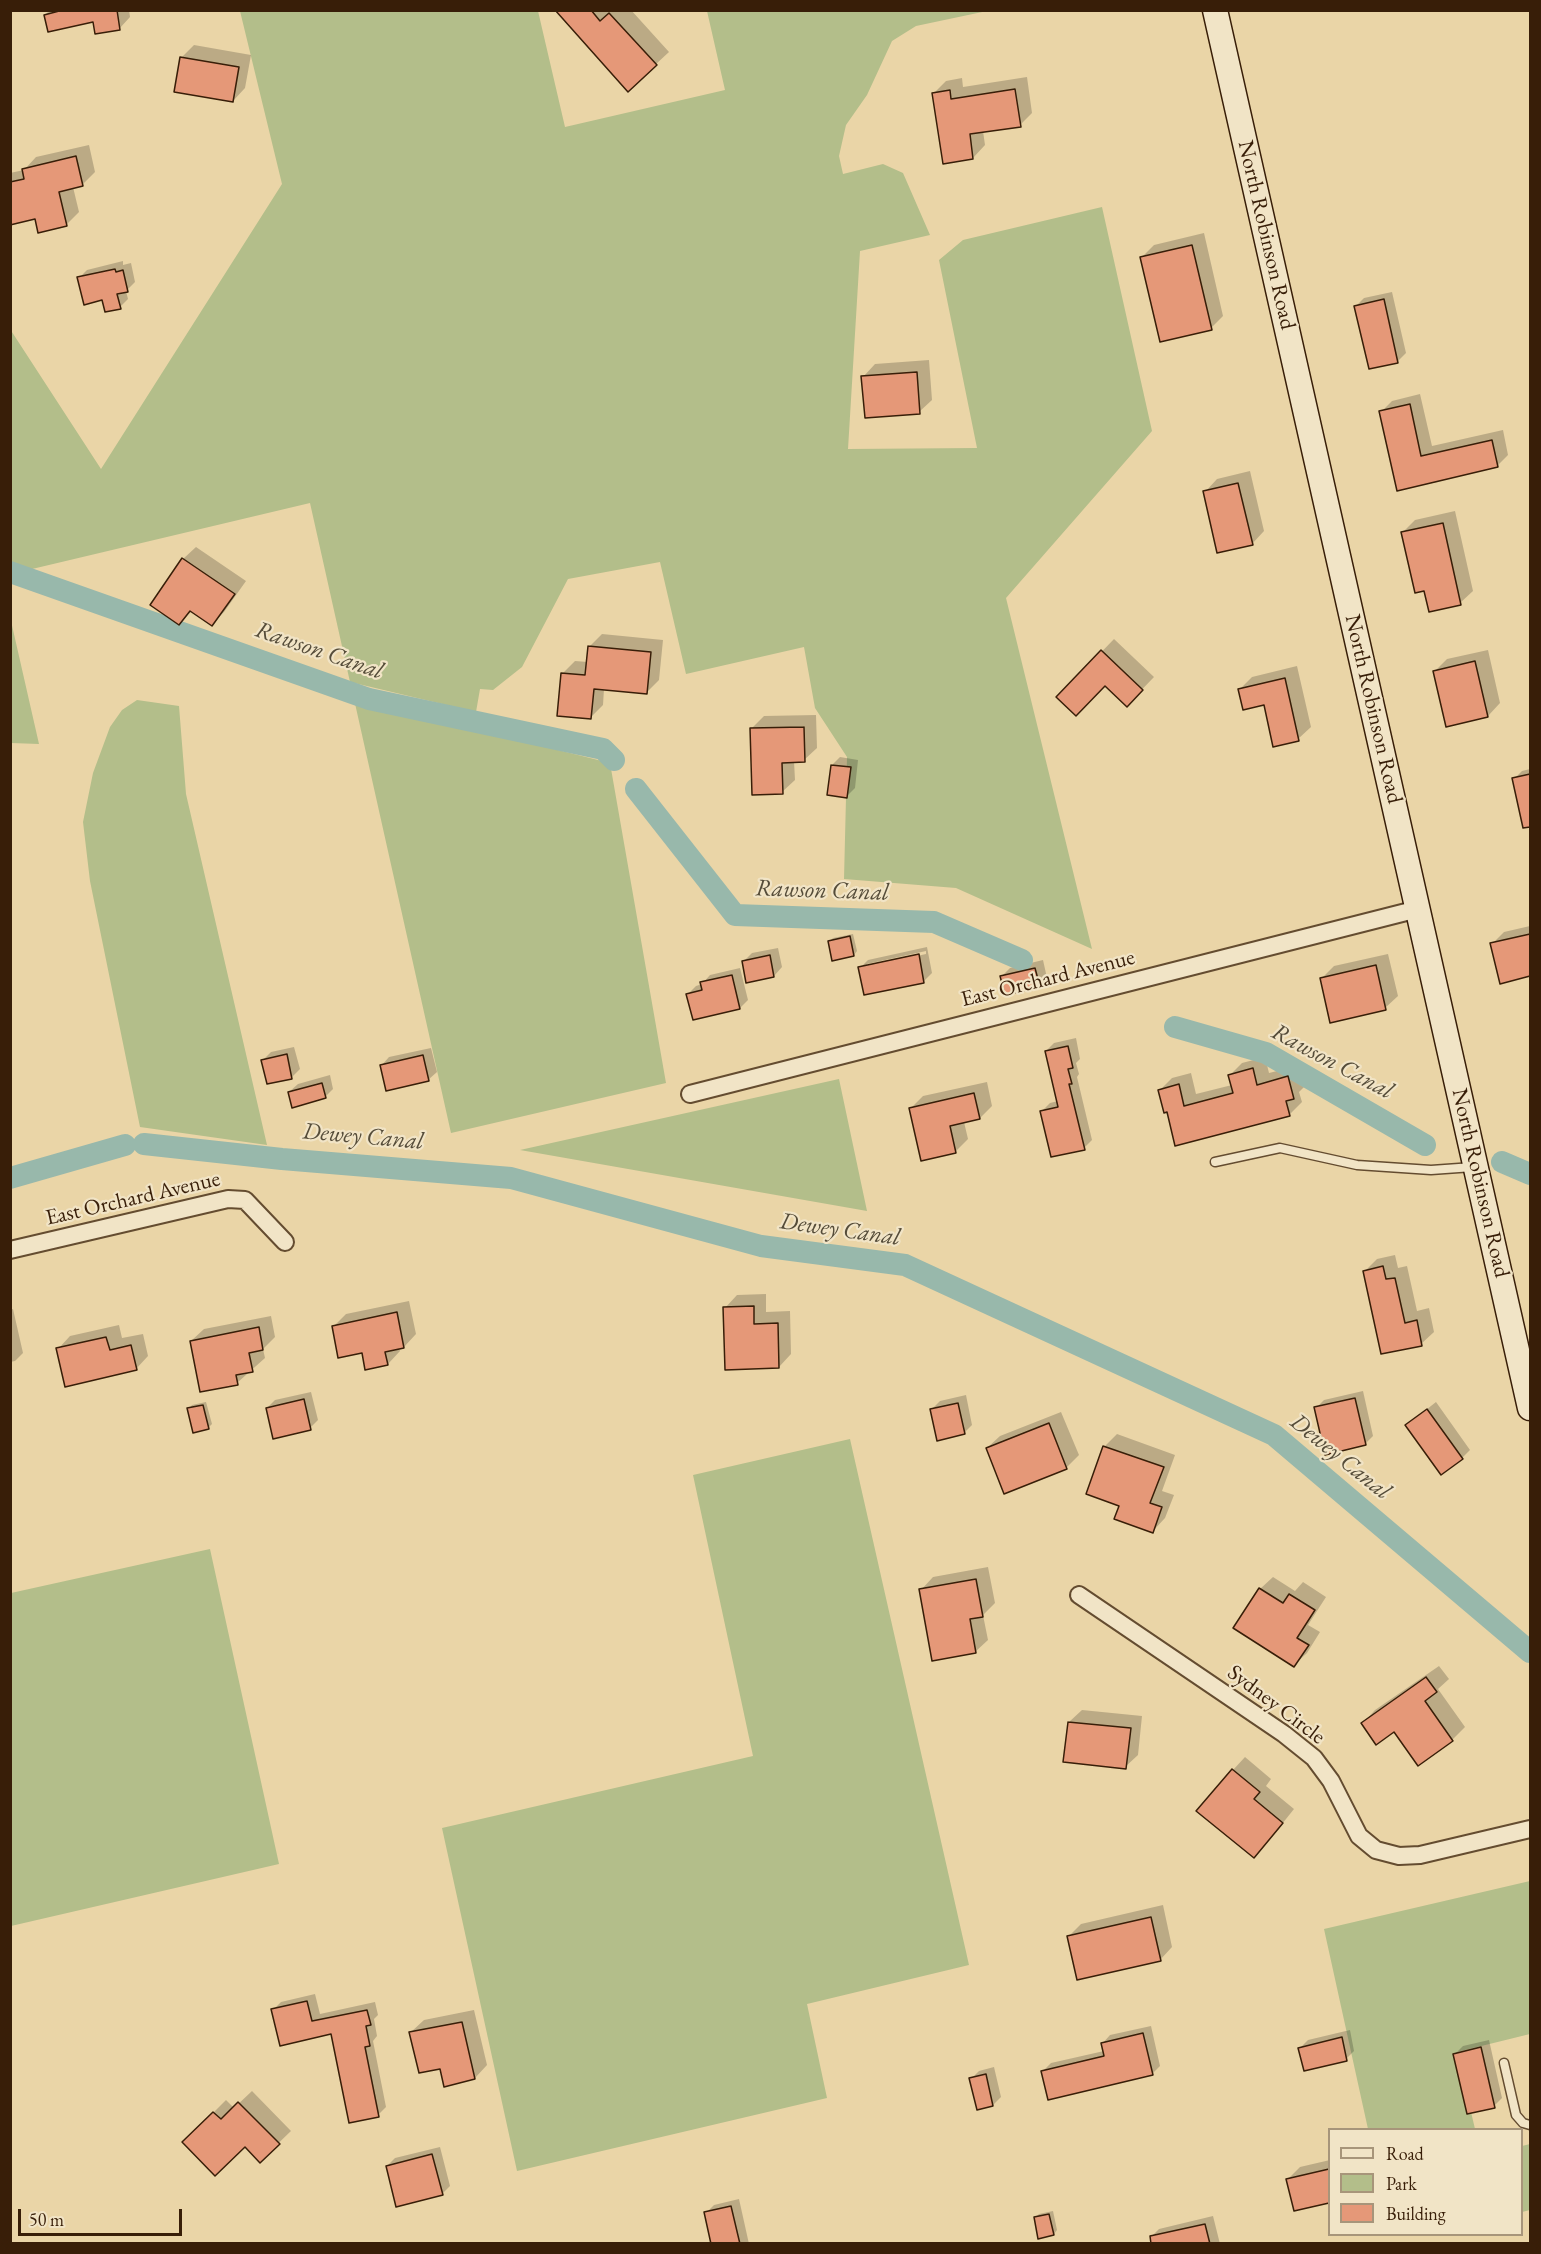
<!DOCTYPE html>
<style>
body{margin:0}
#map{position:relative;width:1541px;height:2254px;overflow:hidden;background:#ead5a7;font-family:"EB Garamond",serif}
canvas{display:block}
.frame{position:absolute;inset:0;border:12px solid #381e08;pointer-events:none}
.legend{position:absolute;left:1328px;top:2128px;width:195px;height:108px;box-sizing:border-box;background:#f1e4c6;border:2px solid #a7957a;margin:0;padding:8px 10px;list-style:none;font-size:18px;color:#381e08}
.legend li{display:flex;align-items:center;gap:12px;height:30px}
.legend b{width:30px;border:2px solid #a7957a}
.scale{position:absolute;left:18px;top:2209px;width:164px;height:27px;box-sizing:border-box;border:3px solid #381e08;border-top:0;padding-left:8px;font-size:18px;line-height:21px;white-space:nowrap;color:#381e08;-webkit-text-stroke:4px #f1e4c6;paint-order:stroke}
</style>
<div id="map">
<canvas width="1541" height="2254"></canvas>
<div class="frame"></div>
<ul class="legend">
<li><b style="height:8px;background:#f1e4c6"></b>Road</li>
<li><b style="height:16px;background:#b3be8a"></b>Park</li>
<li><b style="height:16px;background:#e59878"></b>Building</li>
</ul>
<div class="scale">50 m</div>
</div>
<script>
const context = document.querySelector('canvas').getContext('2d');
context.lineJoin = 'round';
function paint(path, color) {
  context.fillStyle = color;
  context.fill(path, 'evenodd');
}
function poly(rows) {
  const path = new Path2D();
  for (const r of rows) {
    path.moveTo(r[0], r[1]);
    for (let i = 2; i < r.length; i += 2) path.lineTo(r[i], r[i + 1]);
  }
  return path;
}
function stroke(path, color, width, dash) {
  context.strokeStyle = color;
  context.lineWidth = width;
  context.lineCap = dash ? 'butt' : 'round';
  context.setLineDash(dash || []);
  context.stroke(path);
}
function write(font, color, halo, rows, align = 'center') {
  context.font = font + ' "EB Garamond",serif';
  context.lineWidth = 4.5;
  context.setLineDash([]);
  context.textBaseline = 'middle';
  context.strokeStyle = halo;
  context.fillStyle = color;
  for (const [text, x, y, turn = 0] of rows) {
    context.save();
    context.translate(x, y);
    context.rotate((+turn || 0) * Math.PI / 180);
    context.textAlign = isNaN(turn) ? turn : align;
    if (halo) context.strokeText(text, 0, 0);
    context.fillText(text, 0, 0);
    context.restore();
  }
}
const green = poly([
 [240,11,538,11,565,127,725,90,707,11,987,11,916,26,892,41,867,95,846,125,839,156,843,174,883,164,903,173,930,235,860,251,848,449,977,448,939,260,963,240,1102,207,1152,431,1006,598,1092,949,956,888,844,879,847,757,815,708,804,647,686,674,660,562,568,579,522,667,493,690,480,689,476,712,350,682,310,503,11,574,10,329,101,469,282,184],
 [11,621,39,744,11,743],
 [354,699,610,763,666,1083,451,1133],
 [137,700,179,706,186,794,267,1145,140,1127,90,881,83,822,93,773,110,727,122,710],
 [839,1079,867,1211,520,1150],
 [850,1439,969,1965,807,2004,827,2098,517,2171,442,1828,753,1756,693,1475],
 [210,1549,279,1864,11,1926,11,1593],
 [1530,1881,1530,2034,1457,2052,1475,2129,1368,2129,1324,1929],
 [1530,2144,1530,2210,1522,2212,1522,2146]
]);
const shadow = poly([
 [50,10,129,10,130,17,119,29,94,20,45,15],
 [569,10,631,10,669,52,628,90],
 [194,45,251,55,245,88,233,101,182,57],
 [1027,77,1032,113,1020,125,983,131,985,145,973,158,934,93,946,81,962,78,963,87],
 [89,145,95,172,82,185,73,187,79,212,66,225,36,218,10,224,10,173,24,170,36,157],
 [1204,233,1223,316,1211,328,1142,257,1154,245],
 [123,261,123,265,131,263,135,282,126,291,128,299,120,307,103,299,79,278,87,270],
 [1392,292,1406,353,1398,361,1356,306,1364,298],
 [929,360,932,400,919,412,863,377,875,364],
 [1420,394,1432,446,1503,430,1508,455,1497,466,1399,489,1381,412,1392,401],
 [1250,471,1264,531,1252,544,1205,492,1217,479],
 [1455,511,1473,591,1460,603,1425,589,1403,532,1415,520],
 [196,547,246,581,224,612,212,624,192,611,179,623,183,559],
 [602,634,663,640,659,680,647,692,604,689,603,705,591,717,563,673,575,661,588,662,589,647],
 [1114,639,1154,677,1127,705,1105,684,1058,697],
 [1488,650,1500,703,1488,716,1435,671,1447,659],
 [1297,666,1311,727,1298,739,1265,703,1240,689,1252,677],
 [816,715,817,748,804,760,794,761,795,780,782,792,751,729,764,716],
 [840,757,858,760,855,788,847,796,832,765],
 [1530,769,1530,820,1523,821,1514,779,1522,771],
 [1530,926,1530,975,1501,982,1492,944,1504,932],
 [853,934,857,951,854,955,829,942,833,938],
 [927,947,932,973,924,981,860,968,868,960],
 [926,951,926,954,867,967,867,964],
 [778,948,782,967,774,976,744,961,752,953],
 [1388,954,1398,996,1385,1008,1321,979,1334,966],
 [1043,960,1047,978,1039,986,1002,976,1010,968],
 [740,968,748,1000,740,1008,688,994,696,986,702,984,710,975],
 [1076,1038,1080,1059,1076,1063,1079,1074,1077,1077,1092,1140,1084,1148,1042,1111,1050,1103,1058,1101,1046,1051,1054,1043],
 [294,1047,300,1069,292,1077,263,1060,271,1052],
 [431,1048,437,1072,428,1080,381,1066,389,1057],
 [1265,1057,1269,1073,1301,1065,1306,1085,1299,1092,1302,1102,1289,1115,1168,1110,1160,1090,1172,1078,1191,1073,1196,1094,1232,1085,1230,1075,1242,1063],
 [330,1075,333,1089,325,1097,289,1092,298,1084],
 [987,1082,992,1106,980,1118,964,1122,968,1139,955,1152,910,1109,923,1096],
 [1395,1255,1398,1268,1407,1266,1417,1311,1429,1308,1434,1332,1421,1344,1365,1271,1377,1259],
 [766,1294,766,1312,790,1311,791,1354,779,1367,725,1308,737,1295],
 [409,1301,416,1334,404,1347,399,1348,400,1351,388,1364,363,1351,333,1327,346,1314],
 [13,1309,23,1353,15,1361,10,1362,10,1310],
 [271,1316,275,1337,263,1349,265,1358,237,1383,191,1341,204,1329],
 [119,1325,122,1338,143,1334,148,1356,136,1369,58,1349,70,1336],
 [1363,1391,1373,1436,1365,1444,1316,1408,1324,1400],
 [311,1392,318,1420,310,1428,267,1408,275,1400],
 [966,1395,972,1425,964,1433,932,1409,940,1401],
 [206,1402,212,1424,208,1428,189,1409,192,1405],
 [1436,1402,1470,1450,1462,1458,1407,1425],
 [1061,1412,1079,1455,1066,1468,987,1448,1000,1436],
 [1117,1434,1175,1455,1162,1491,1174,1495,1165,1518,1153,1531,1121,1505,1088,1493,1105,1446],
 [988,1567,995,1603,983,1615,988,1640,975,1652,921,1590,933,1577],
 [1273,1577,1295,1591,1303,1582,1326,1597,1308,1625,1320,1632,1307,1653,1294,1665,1260,1589],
 [1439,1666,1449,1679,1438,1689,1465,1727,1452,1740,1418,1764,1395,1730,1363,1723,1375,1710],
 [1082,1710,1142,1716,1138,1755,1125,1767,1069,1722],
 [1245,1757,1271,1779,1266,1786,1294,1809,1266,1844,1233,1770],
 [1163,1905,1172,1947,1160,1960,1069,1936,1081,1924],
 [315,1994,320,2014,375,2002,378,2015,374,2019,377,2036,373,2041,386,2107,378,2115,332,2032,273,2010,281,2002],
 [474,2010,487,2065,475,2078,446,2085,441,2067,411,2032,424,2020],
 [1151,2026,1160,2066,1152,2074,1043,2071,1051,2063,1104,2051,1102,2044,1110,2035],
 [1350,2030,1354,2051,1346,2059,1300,2048,1308,2040],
 [1489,2040,1502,2098,1494,2106,1455,2054,1463,2046],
 [994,2067,1001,2097,993,2105,971,2079,979,2071],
 [252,2091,291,2131,260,2161,245,2145,184,2142,226,2100,234,2108],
 [440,2147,450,2186,442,2194,387,2166,395,2158],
 [1330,2160,1330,2202,1295,2210,1288,2179,1300,2167],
 [739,2199,749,2244,713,2244,706,2213,714,2205],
 [1053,2211,1057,2230,1054,2234,1040,2237,1035,2218,1039,2214],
 [1213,2216,1220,2244,1153,2244,1151,2237,1159,2229]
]);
const canal = poly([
 [10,572,369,699,603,749,614,760],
 [636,789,735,915,934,922,1022,960],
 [1175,1027,1266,1053,1425,1145],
 [144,1144,282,1159,511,1178,761,1246,905,1265,1274,1435,1530,1652],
 [1502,1162,1530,1174],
 [10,1178,125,1145]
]);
const building = poly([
 [63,10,117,10,120,30,95,34,93,22,48,32,44,15,63,10],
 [555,10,591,10,600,21,609,13,657,65,628,92,555,10],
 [180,57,239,67,233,102,174,92,180,57],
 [1015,89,1021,127,970,134,973,159,943,164,932,93,950,90,951,99,1015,89],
 [76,156,83,186,59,192,67,226,38,233,35,219,10,225,10,182,24,179,22,169,76,156],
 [1192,245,1212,330,1160,342,1140,257,1192,245],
 [115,269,116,272,123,270,128,292,117,294,121,309,105,312,102,300,84,305,77,277,115,269],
 [1384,299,1398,363,1369,369,1354,306,1384,299],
 [917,372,920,414,865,418,861,376,917,372],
 [1410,404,1421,456,1492,440,1498,467,1397,491,1379,411,1410,404],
 [1238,483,1253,545,1217,553,1203,491,1238,483],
 [1443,523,1461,605,1429,612,1424,591,1415,593,1401,532,1443,523],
 [182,558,235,594,212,626,190,611,179,625,150,605,182,558],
 [588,646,651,652,647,694,594,689,591,719,557,716,561,673,585,675,588,646],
 [1101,650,1143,690,1127,707,1105,686,1076,716,1056,697,1101,650],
 [1475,661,1488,717,1446,727,1433,671,1475,661],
 [1285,678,1299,741,1273,747,1264,705,1243,710,1238,689,1285,678],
 [804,727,805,762,782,763,783,794,752,795,750,728,804,727],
 [831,765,851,767,847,798,827,795,831,765],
 [1530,774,1530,827,1523,828,1512,778,1530,774],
 [1530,934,1530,976,1500,984,1490,943,1530,934],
 [850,936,854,956,832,961,828,941,850,936],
 [919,954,924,983,864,995,858,967,919,954],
 [770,955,774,977,746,983,742,961,770,955],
 [1376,965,1386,1010,1330,1023,1320,978,1376,965],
 [1035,968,1040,987,1005,995,1000,976,1035,968],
 [732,975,740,1009,693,1020,686,994,702,990,700,982,732,975],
 [1068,1046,1073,1068,1068,1069,1072,1084,1069,1084,1085,1150,1051,1157,1040,1111,1058,1107,1045,1051,1068,1046],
 [287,1054,292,1079,267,1084,261,1060,287,1054],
 [423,1055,429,1081,386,1091,380,1065,423,1055],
 [1253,1068,1257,1085,1288,1076,1294,1099,1286,1101,1290,1116,1175,1146,1167,1112,1164,1113,1158,1090,1179,1084,1184,1106,1233,1093,1228,1075,1253,1068],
 [322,1083,326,1098,292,1108,288,1092,322,1083],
 [974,1093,980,1119,950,1126,956,1153,921,1161,909,1108,974,1093],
 [1383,1266,1386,1279,1395,1278,1405,1323,1417,1320,1422,1346,1381,1354,1363,1271,1383,1266],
 [754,1306,754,1324,778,1323,779,1368,725,1370,723,1307,754,1306],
 [397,1312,404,1348,385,1352,388,1365,365,1370,362,1353,338,1358,332,1326,397,1312],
 [259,1327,263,1350,249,1353,253,1372,236,1375,238,1385,200,1392,190,1341,259,1327],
 [106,1337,110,1350,131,1345,137,1370,65,1387,56,1348,106,1337],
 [1355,1398,1366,1445,1325,1455,1314,1407,1355,1398],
 [304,1399,311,1430,273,1439,266,1408,304,1399],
 [958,1403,965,1434,937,1441,930,1409,958,1403],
 [203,1405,209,1429,193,1433,187,1408,203,1405],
 [1427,1409,1463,1459,1441,1475,1405,1425,1427,1409],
 [1049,1423,1067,1469,1004,1494,986,1448,1049,1423],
 [1103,1446,1164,1467,1150,1503,1162,1507,1153,1533,1114,1519,1119,1506,1086,1494,1103,1446],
 [976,1579,983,1617,970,1619,976,1653,932,1661,919,1589,976,1579],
 [1259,1588,1283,1603,1289,1594,1315,1610,1297,1638,1309,1645,1294,1667,1233,1628,1259,1588],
 [1426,1677,1437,1692,1425,1701,1453,1741,1418,1766,1394,1732,1376,1745,1361,1723,1426,1677],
 [1068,1722,1131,1728,1126,1769,1063,1762,1068,1722],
 [1232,1769,1260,1792,1254,1799,1283,1823,1254,1858,1196,1811,1232,1769],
 [1151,1917,1161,1961,1077,1980,1067,1936,1151,1917],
 [307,2001,312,2021,367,2010,371,2025,366,2026,370,2046,365,2047,379,2117,349,2123,331,2034,280,2046,271,2009,307,2001],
 [462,2022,475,2079,444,2087,440,2069,419,2073,409,2032,462,2022],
 [1143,2033,1153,2075,1048,2100,1041,2071,1104,2056,1101,2043,1143,2033],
 [1342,2037,1347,2061,1304,2071,1298,2048,1342,2037],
 [1481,2047,1495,2108,1467,2114,1453,2054,1481,2047],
 [986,2074,993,2106,977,2110,969,2078,986,2074],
 [238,2102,280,2144,260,2163,245,2147,215,2176,182,2142,213,2112,221,2119,238,2102],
 [432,2154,443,2195,396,2207,386,2166,432,2154],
 [1329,2169,1329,2203,1294,2211,1286,2179,1329,2169],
 [731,2206,740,2244,711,2244,704,2212,731,2206],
 [1049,2214,1054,2235,1038,2239,1034,2217,1049,2214],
 [1205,2224,1210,2244,1151,2244,1150,2236,1205,2224]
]);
const lane = poly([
 [1215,1162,1280,1148,1357,1165,1431,1170,1473,1167],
 [1504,2063,1516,2115,1523,2123,1530,2125]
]);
const street = poly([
 [690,1094,1418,909],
 [10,1250,228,1199,245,1200,285,1242],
 [1079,1595,1284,1734,1314,1758,1331,1781,1359,1836,1376,1850,1399,1856,1420,1855,1530,1829]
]);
const secondary = poly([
 [1215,10,1530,1408]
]);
const streetNames = [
 ["North Robinson Road",1266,235,77],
 ["North Robinson Road",1373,709,77],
 ["East Orchard Avenue",1048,979,-14],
 ["North Robinson Road",1480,1183,77],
 ["East Orchard Avenue",133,1199,-13],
 ["Sydney Circle",1276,1705,37]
];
const waterNames = [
 ["Rawson Canal",319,651,19],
 ["Rawson Canal",822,891,2],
 ["Rawson Canal",1332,1062,28],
 ["Dewey Canal",363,1137,5],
 ["Dewey Canal",840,1230,8],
 ["Dewey Canal",1340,1457,39]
];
paint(green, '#b3be8a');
paint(shadow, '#0003');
stroke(canal, '#98b8ab', 22);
paint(building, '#e59878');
stroke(building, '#381e08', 1.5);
stroke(lane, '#644c30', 11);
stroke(street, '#644c30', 20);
stroke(secondary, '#381e08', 27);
stroke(lane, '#f1e4c6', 8);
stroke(street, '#f1e4c6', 16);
stroke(secondary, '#f1e4c6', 24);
write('22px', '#381e08', '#f1e4c6', streetNames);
write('italic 24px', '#554c39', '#f1e4c6', waterNames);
</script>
